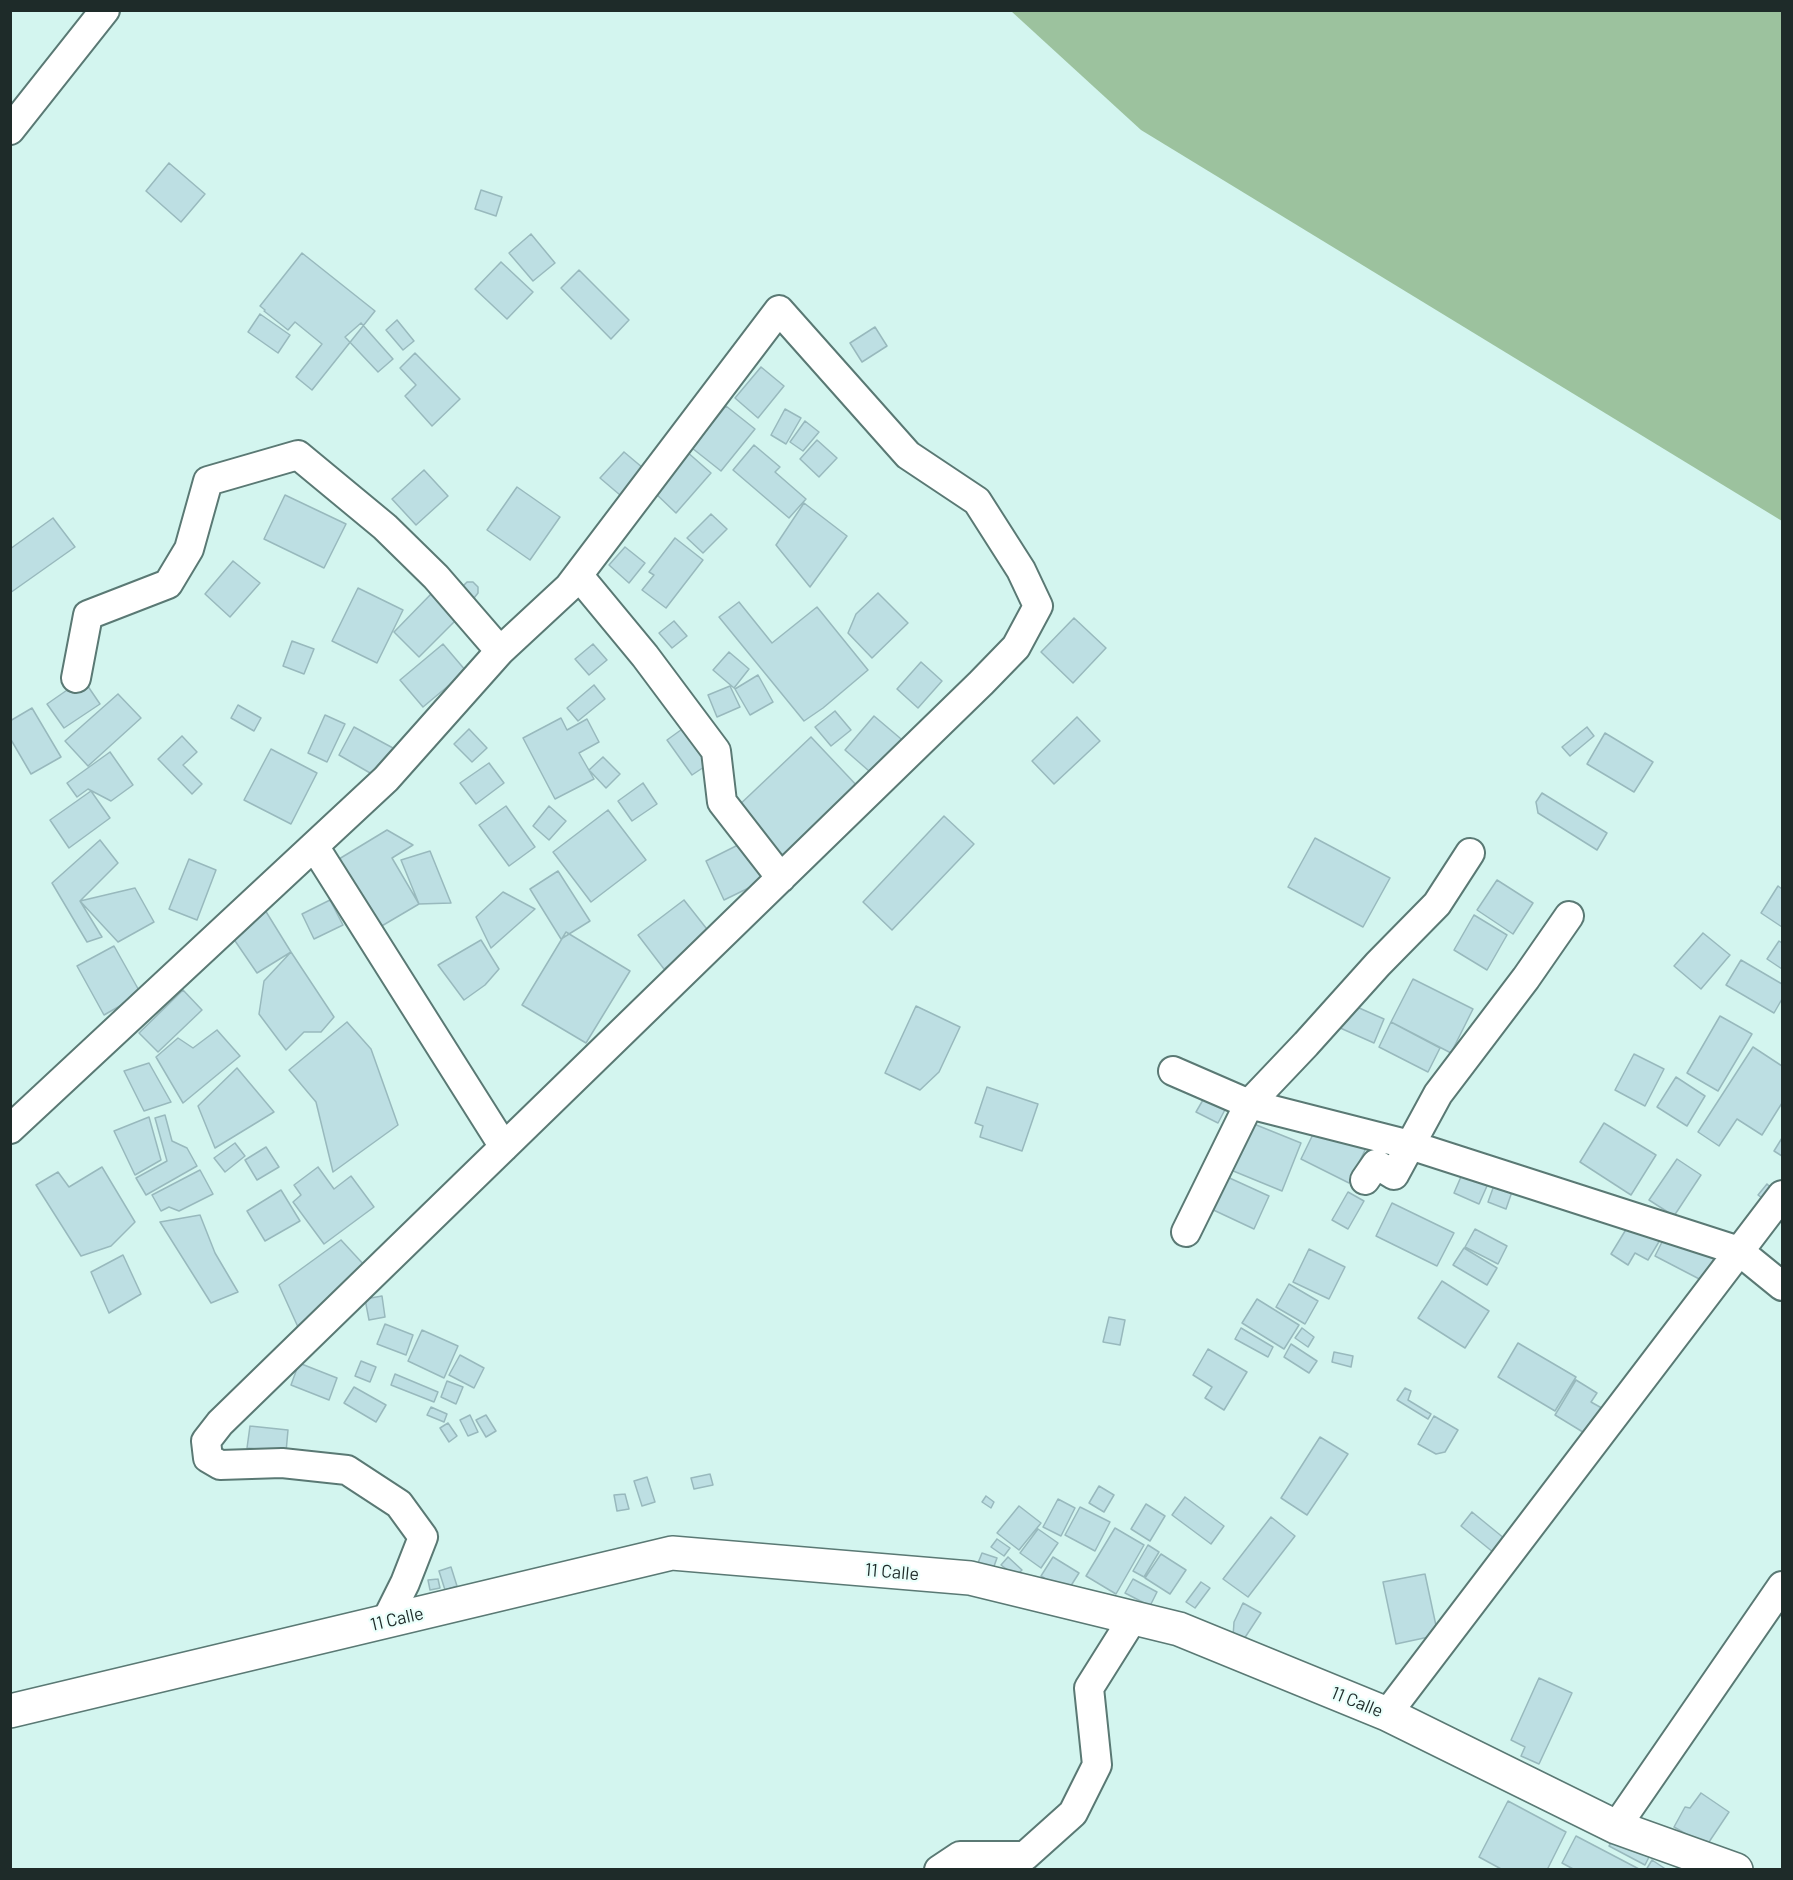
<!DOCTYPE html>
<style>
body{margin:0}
#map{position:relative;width:1793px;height:1880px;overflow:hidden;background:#d3f5ef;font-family:Barlow,sans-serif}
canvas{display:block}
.frame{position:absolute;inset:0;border:12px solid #1e2b29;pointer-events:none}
</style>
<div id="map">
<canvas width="1793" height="1880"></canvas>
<div class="frame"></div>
</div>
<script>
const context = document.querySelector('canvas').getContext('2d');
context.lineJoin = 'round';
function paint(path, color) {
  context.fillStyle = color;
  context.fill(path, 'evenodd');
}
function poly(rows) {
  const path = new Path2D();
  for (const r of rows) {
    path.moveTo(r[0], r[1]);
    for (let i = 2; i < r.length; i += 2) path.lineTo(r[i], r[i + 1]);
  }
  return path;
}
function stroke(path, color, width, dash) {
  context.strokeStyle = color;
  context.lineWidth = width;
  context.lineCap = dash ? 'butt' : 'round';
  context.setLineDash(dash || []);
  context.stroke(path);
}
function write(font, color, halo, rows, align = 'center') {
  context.font = font + ' Barlow,sans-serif';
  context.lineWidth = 4.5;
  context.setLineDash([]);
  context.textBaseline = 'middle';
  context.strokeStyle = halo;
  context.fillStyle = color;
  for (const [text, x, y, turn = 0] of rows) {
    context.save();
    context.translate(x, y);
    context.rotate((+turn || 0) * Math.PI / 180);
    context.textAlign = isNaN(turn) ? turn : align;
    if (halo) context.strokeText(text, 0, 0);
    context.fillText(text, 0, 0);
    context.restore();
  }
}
const forest = poly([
 [1011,11,1782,11,1782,521,1141,130]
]);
const building = poly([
 [169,163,205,194,181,222,146,191,169,163],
 [481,190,502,197,496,216,475,209,481,190],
 [531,234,555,263,533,281,509,253,531,234],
 [302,253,375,311,312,390,296,377,322,344,295,322,288,330,264,311,265,310,260,306,302,253],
 [501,262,533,292,507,319,475,289,501,262],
 [579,270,629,320,611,339,561,288,579,270],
 [260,314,290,335,278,353,248,332,260,314],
 [397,320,414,341,403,350,386,330,397,320],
 [361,323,393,359,378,372,345,337,361,323],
 [875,327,887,346,862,362,850,343,875,327],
 [415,353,460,399,432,426,405,396,416,385,400,368,415,353],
 [761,367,784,386,758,418,735,398,761,367],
 [726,406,755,429,721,471,692,448,726,406],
 [785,409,801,418,786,444,771,435,785,409],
 [805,421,819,432,803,451,790,442,805,421],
 [817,440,837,458,819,477,800,459,817,440],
 [754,445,780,467,775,472,806,499,789,518,733,470,754,445],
 [686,451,711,473,676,513,653,491,686,451],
 [624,452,643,468,620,495,600,478,624,452],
 [424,470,448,496,416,525,392,499,424,470],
 [517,487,560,517,530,560,487,530,517,487],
 [285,495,346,524,324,568,264,539,285,495],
 [804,503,847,536,810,587,776,545,804,503],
 [711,514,727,529,703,553,687,538,711,514],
 [53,518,75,547,10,593,10,549,53,518],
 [675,538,703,560,666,608,642,590,654,575,649,572,675,538],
 [625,547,645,563,629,583,609,565,625,547],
 [233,561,260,583,230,617,205,594,233,561],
 [467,582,473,582,478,587,478,593,474,598,470,598,462,587,467,582],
 [358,588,403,610,377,663,332,641,358,588],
 [432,593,458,618,419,657,394,632,432,593],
 [878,593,908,623,872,658,848,633,856,614,878,593],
 [739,602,772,643,817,607,868,670,823,708,804,721,719,617,739,602],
 [1074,618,1106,648,1073,683,1041,652,1074,618],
 [674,621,687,636,672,648,659,633,674,621],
 [292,641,314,649,304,674,283,666,292,641],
 [443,644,466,671,423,707,400,680,443,644],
 [593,644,607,660,589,675,575,659,593,644],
 [729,652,749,669,734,688,713,670,729,652],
 [921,662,942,681,918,708,897,689,921,662],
 [758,675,773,702,750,715,735,689,758,675],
 [83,679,100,704,64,728,47,704,83,679],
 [594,685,605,699,578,721,567,708,594,685],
 [730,686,740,707,717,717,708,695,730,686],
 [118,694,141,718,88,766,65,741,118,694],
 [238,705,261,718,254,731,231,718,238,705],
 [32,708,61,757,31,774,10,738,10,721,32,708],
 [835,711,851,730,831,746,815,727,835,711],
 [325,715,345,724,327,762,308,753,325,715],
 [874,716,907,744,877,778,845,750,874,716],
 [1077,717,1100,741,1054,784,1032,761,1077,717],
 [561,718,567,730,587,719,599,742,579,753,594,779,555,799,523,738,561,718],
 [354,727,393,748,377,777,339,755,354,727],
 [685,727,710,763,692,775,667,740,685,727],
 [1587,727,1594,736,1570,756,1562,747,1587,727],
 [469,729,487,748,472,762,454,744,469,729],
 [1605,733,1653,762,1634,792,1587,764,1605,733],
 [182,736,197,752,183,765,202,784,192,794,158,759,182,736],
 [811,737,860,789,785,861,735,809,811,737],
 [271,749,317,773,291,824,244,800,271,749],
 [110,752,133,785,111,801,88,789,77,797,67,783,110,752],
 [603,757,620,774,606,788,589,770,603,757],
 [489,763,504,783,476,804,460,783,489,763],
 [643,783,657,804,632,821,618,801,643,783],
 [91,791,110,818,69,848,50,820,91,791],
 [1542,793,1607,833,1597,850,1538,813,1536,802,1542,793],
 [506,806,535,847,509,866,479,825,506,806],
 [549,806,566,821,549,840,533,826,549,806],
 [608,810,646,860,591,902,553,852,608,810],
 [944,816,974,844,892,930,863,902,944,816],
 [387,830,413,845,392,858,419,904,380,927,339,859,387,830],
 [1315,838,1390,878,1363,927,1288,887,1315,838],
 [100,840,118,863,80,901,102,937,87,942,52,883,100,840],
 [746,841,765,880,724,900,706,861,746,841],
 [430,851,451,903,419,904,401,860,430,851],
 [189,859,216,870,197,920,169,909,189,859],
 [558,871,590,921,561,939,530,889,558,871],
 [1497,880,1533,903,1513,934,1477,910,1497,880],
 [1778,886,1782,889,1782,927,1761,913,1778,886],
 [135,888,154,922,118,942,80,901,135,888],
 [503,892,535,909,491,948,476,917,503,892],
 [330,900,343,925,314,939,302,914,330,900],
 [684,900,710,933,664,969,638,935,684,900],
 [265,910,291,952,257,973,231,935,265,910],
 [1474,915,1507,935,1487,970,1454,950,1474,915],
 [566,932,630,971,586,1043,522,1005,566,932],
 [1703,933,1730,955,1701,989,1674,966,1703,933],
 [481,940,499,969,485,985,464,1000,438,965,481,940],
 [1779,941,1782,943,1782,969,1767,959,1779,941],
 [114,946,141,994,104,1015,77,966,114,946],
 [291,952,334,1017,321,1032,304,1032,286,1050,259,1014,264,981,291,952],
 [1741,960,1782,984,1782,999,1774,1013,1726,985,1741,960],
 [1413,979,1473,1009,1451,1053,1391,1022,1413,979],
 [183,990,202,1010,158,1052,139,1033,183,990],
 [1348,1003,1384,1019,1374,1043,1338,1027,1348,1003],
 [916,1006,960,1027,939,1072,920,1090,885,1073,916,1006],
 [1720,1016,1752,1034,1718,1091,1687,1073,1720,1016],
 [347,1022,371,1049,398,1125,333,1172,316,1102,289,1070,347,1022],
 [1391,1022,1440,1048,1428,1072,1379,1047,1391,1022],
 [217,1030,240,1056,183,1103,156,1057,178,1038,193,1048,217,1030],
 [1753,1047,1782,1066,1782,1103,1762,1135,1737,1119,1719,1146,1698,1132,1753,1047],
 [1634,1054,1664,1069,1645,1106,1615,1090,1634,1054],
 [149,1063,171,1102,144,1111,124,1071,149,1063],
 [237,1068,274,1112,215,1148,198,1106,237,1068],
 [1676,1077,1705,1096,1687,1126,1657,1107,1676,1077],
 [987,1087,1038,1104,1022,1151,980,1137,983,1126,975,1123,987,1087],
 [1207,1093,1228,1104,1218,1123,1196,1112,1207,1093],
 [165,1115,172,1141,187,1148,197,1166,146,1195,136,1178,167,1161,155,1118,165,1115],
 [149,1117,161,1160,135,1175,114,1131,149,1117],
 [1244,1120,1301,1143,1282,1191,1226,1168,1244,1120],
 [1604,1123,1656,1155,1631,1195,1580,1162,1604,1123],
 [1318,1124,1366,1148,1349,1183,1301,1159,1318,1124],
 [1782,1138,1782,1156,1774,1151,1782,1138],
 [235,1143,245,1156,225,1172,214,1158,235,1143],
 [266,1147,279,1167,257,1180,245,1160,266,1147],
 [1677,1159,1701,1175,1674,1216,1649,1200,1677,1159],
 [1466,1165,1491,1177,1479,1204,1454,1193,1466,1165],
 [102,1167,135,1222,111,1246,81,1256,36,1185,58,1172,69,1187,102,1167],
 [318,1167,334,1189,351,1176,374,1207,324,1244,293,1202,301,1195,294,1185,318,1167],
 [200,1170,213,1194,179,1211,169,1207,161,1211,152,1195,200,1170],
 [1223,1175,1269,1196,1254,1229,1207,1207,1223,1175],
 [1497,1177,1515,1183,1506,1209,1488,1202,1497,1177],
 [1767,1184,1777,1193,1769,1203,1758,1195,1767,1184],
 [281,1190,300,1221,265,1241,247,1211,281,1190],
 [1348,1192,1364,1201,1348,1229,1332,1220,1348,1192],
 [1392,1203,1454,1233,1437,1266,1376,1236,1392,1203],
 [200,1215,215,1253,238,1292,211,1303,160,1222,200,1215],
 [1633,1218,1663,1235,1648,1260,1635,1253,1628,1265,1611,1254,1633,1218],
 [1475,1229,1507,1246,1498,1264,1465,1247,1475,1229],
 [1667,1232,1719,1259,1707,1283,1655,1256,1667,1232],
 [341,1240,366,1267,298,1327,279,1285,341,1240],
 [1464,1248,1497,1268,1487,1285,1453,1265,1464,1248],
 [1309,1249,1345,1267,1329,1299,1293,1282,1309,1249],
 [123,1255,141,1294,109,1313,91,1272,123,1255],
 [1442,1281,1489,1311,1465,1348,1418,1318,1442,1281],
 [1289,1284,1318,1301,1305,1324,1276,1307,1289,1284],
 [382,1296,385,1317,369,1320,365,1299,382,1296],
 [1257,1299,1299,1325,1284,1349,1242,1323,1257,1299],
 [1109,1317,1125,1320,1120,1345,1103,1342,1109,1317],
 [385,1324,413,1335,406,1355,377,1344,385,1324],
 [1241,1328,1273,1347,1268,1357,1235,1339,1241,1328],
 [1302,1328,1314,1337,1308,1347,1295,1338,1302,1328],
 [422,1330,458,1346,444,1378,408,1361,422,1330],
 [1518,1343,1576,1377,1555,1411,1498,1377,1518,1343],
 [1291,1344,1317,1361,1309,1373,1284,1357,1291,1344],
 [1208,1349,1247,1372,1224,1410,1205,1398,1212,1387,1193,1375,1208,1349],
 [1334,1352,1353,1356,1351,1367,1332,1362,1334,1352],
 [460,1355,484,1368,474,1388,449,1375,460,1355],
 [361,1361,376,1367,370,1382,355,1376,361,1361],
 [299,1363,337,1378,329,1400,291,1385,299,1363],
 [395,1374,438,1392,434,1402,391,1385,395,1374],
 [1576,1380,1597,1393,1591,1402,1607,1411,1591,1437,1555,1415,1576,1380],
 [447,1381,463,1387,456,1404,441,1397,447,1381],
 [354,1387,386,1405,376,1422,344,1403,354,1387],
 [1405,1388,1411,1391,1408,1400,1431,1414,1428,1419,1397,1400,1405,1388],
 [431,1407,447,1414,444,1422,427,1415,431,1407],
 [470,1415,478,1432,468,1436,460,1420,470,1415],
 [486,1415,496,1431,486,1437,476,1420,486,1415],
 [1434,1416,1458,1430,1445,1452,1436,1454,1418,1444,1434,1416],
 [448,1423,457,1436,449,1442,440,1428,448,1423],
 [250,1426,288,1430,286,1452,247,1448,250,1426],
 [1320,1437,1348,1454,1307,1515,1281,1498,1320,1437],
 [710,1474,713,1485,694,1489,691,1478,710,1474],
 [647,1477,655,1502,642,1506,634,1481,647,1477],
 [1099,1486,1114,1495,1104,1512,1089,1503,1099,1486],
 [625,1494,629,1509,617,1511,614,1495,625,1494],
 [986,1496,994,1502,991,1508,982,1502,986,1496],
 [1185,1497,1224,1526,1211,1544,1172,1515,1185,1497],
 [1058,1499,1075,1508,1061,1536,1043,1527,1058,1499],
 [1146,1504,1165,1516,1150,1541,1131,1529,1146,1504],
 [1019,1506,1041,1523,1019,1550,997,1533,1019,1506],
 [1080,1507,1110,1522,1095,1551,1065,1535,1080,1507],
 [1472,1512,1510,1543,1499,1557,1461,1526,1472,1512],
 [1271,1517,1295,1536,1248,1597,1223,1579,1271,1517],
 [1115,1528,1144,1545,1116,1594,1086,1576,1115,1528],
 [1038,1529,1058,1543,1041,1568,1020,1553,1038,1529],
 [997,1539,1010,1548,1004,1556,991,1547,997,1539],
 [1148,1545,1159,1552,1144,1577,1133,1571,1148,1545],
 [982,1553,997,1558,993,1569,978,1563,982,1553],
 [1161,1554,1186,1570,1170,1594,1145,1578,1161,1554],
 [1008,1557,1022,1570,1016,1576,1001,1565,1008,1557],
 [1053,1557,1079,1573,1067,1592,1041,1576,1053,1557],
 [451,1567,457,1586,445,1590,439,1571,451,1567],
 [1425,1574,1438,1635,1396,1644,1383,1582,1425,1574],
 [438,1579,440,1588,430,1590,428,1580,438,1579],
 [1133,1579,1157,1592,1150,1606,1125,1593,1133,1579],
 [1201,1582,1210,1588,1195,1608,1186,1602,1201,1582],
 [1243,1603,1261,1613,1244,1639,1233,1637,1234,1622,1243,1603],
 [1539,1678,1572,1693,1539,1764,1521,1756,1525,1747,1511,1740,1539,1678],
 [1701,1793,1729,1812,1709,1842,1693,1838,1674,1827,1685,1807,1690,1808,1701,1793],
 [1508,1801,1566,1832,1547,1870,1503,1870,1479,1857,1508,1801],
 [1576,1836,1639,1869,1639,1870,1575,1870,1562,1863,1576,1836],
 [1614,1838,1649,1857,1645,1865,1609,1846,1614,1838],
 [1652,1860,1667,1870,1646,1870,1652,1860]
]);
const minor = poly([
 [10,130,105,10],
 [578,575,645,656,716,751,722,802,781,878],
 [76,678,88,615,168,584,189,549,208,481,298,455,385,527,436,577,500,651],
 [314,846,504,1147],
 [1173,1071,1249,1104,1410,1145,1739,1251,1782,1286],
 [10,1129,386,779,500,651,569,587,779,310,908,455,977,501,1021,570,1038,606,1016,647,981,683,220,1423,206,1441,208,1458,220,1465,282,1463,347,1470,399,1504,423,1537,405,1583,386,1621],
 [1365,1180,1376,1164,1394,1175,1438,1094,1526,978,1569,916],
 [1186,1232,1249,1104,1306,1044,1378,964,1437,904,1470,853],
 [1387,1714,1782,1195],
 [1616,1827,1782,1586],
 [939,1870,960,1856,1025,1856,1073,1813,1097,1765,1089,1688,1133,1618]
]);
const tertiary = poly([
 [10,1711,672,1553,970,1578,1179,1629,1387,1714,1616,1827,1736,1870]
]);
const streetNames = [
 ["11 Calle",892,1572,5],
 ["11 Calle",397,1619,-13],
 ["11 Calle",1357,1702,22]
];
paint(forest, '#9cc29e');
paint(building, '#bddfe3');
stroke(building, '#98b9bd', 1.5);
stroke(minor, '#5a7974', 32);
stroke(tertiary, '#5a7974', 36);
stroke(minor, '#fff', 28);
stroke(tertiary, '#fff', 33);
write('18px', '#1e2b29', '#eafffb', streetNames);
</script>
